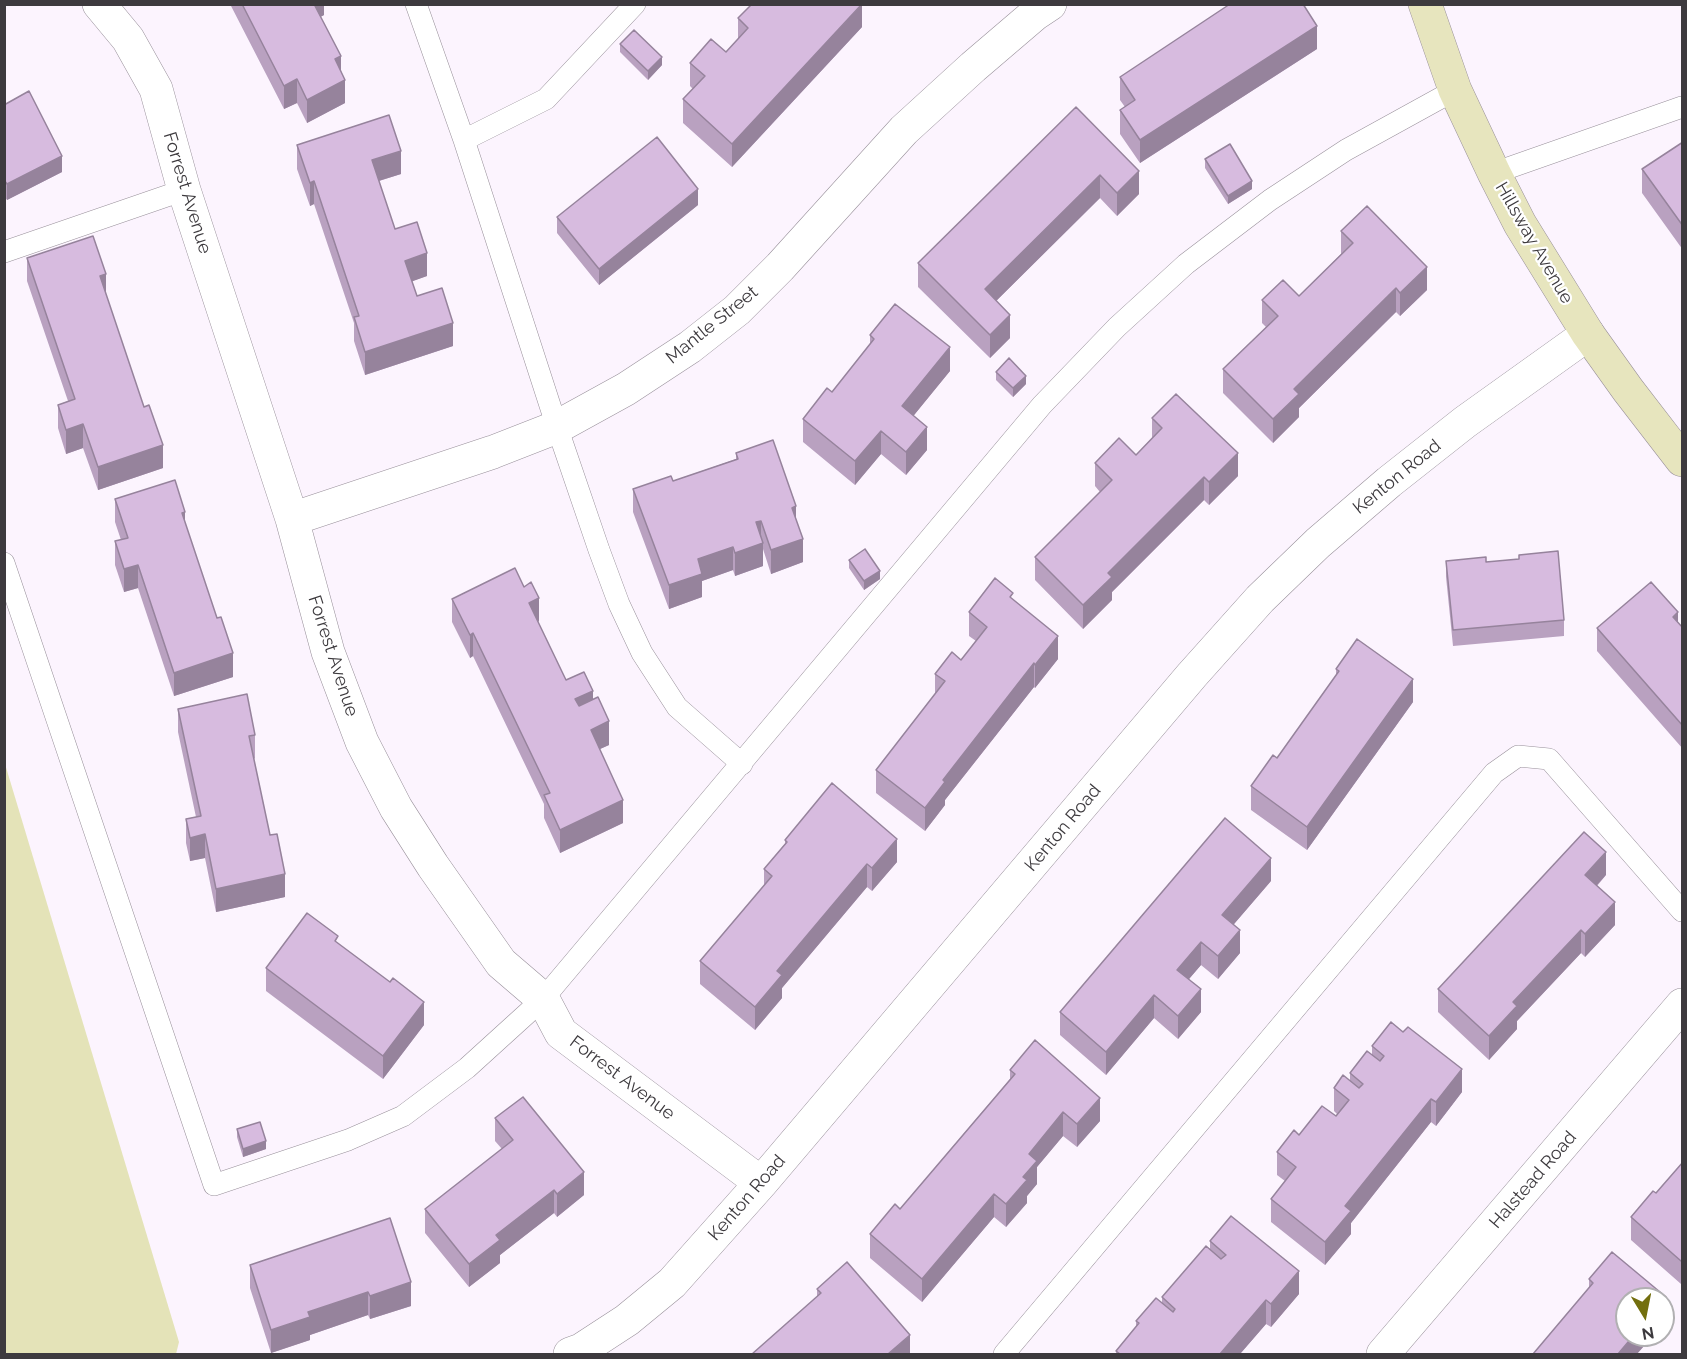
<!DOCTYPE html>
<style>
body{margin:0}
#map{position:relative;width:1687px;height:1359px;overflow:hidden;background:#fcf4fe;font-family:Raleway,sans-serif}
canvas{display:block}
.frame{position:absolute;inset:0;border:6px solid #3d3a3e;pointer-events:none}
.north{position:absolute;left:1615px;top:1287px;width:60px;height:60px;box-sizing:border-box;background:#fff;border:2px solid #b1b0b2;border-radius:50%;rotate:170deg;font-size:16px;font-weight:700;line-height:24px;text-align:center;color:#3d3a3e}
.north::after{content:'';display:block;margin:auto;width:21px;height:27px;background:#736f0e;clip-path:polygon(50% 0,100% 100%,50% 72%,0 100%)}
</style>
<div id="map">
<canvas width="1687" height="1359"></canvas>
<div class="frame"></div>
<div class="north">N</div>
</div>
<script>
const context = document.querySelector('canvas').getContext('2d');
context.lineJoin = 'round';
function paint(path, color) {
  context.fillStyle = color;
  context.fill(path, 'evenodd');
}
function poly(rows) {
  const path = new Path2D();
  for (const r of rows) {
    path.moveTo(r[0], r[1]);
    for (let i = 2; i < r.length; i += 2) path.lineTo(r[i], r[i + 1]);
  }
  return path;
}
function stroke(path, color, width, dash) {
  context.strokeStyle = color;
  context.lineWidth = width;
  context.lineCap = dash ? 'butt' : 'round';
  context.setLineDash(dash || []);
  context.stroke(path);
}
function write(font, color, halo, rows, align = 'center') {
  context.font = font + ' Raleway,sans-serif';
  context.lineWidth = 4.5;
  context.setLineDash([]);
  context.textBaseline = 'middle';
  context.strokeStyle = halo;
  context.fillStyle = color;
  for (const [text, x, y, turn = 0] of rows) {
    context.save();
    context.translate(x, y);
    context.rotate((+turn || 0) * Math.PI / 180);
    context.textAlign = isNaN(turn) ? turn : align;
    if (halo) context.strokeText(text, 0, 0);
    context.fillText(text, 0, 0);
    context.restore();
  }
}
const green = poly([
 [5,764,179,1342,176,1354,5,1354]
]);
const lane = poly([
 [416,4,464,140,557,427,599,550,619,604,642,653,677,707,742,764],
 [464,140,546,99,635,4],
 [1494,173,1682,107],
 [4,252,184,190],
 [4,563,214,1185,348,1140,403,1116,467,1068,543,999,1042,405,1117,327,1186,264,1270,200,1346,150,1455,90],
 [1004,1354,1494,773,1518,756,1549,759,1682,911]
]);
const street = poly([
 [99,4,128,39,156,89,184,190,292,519,328,652,362,742,396,808,433,866,501,963,543,999,561,1033,761,1183],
 [292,519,493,452,557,427,626,389,690,347,737,310,780,267,904,130,973,67,1035,14,1050,4],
 [570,1354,581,1350,627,1320,672,1283,761,1183,1192,675,1260,599,1318,543,1389,482,1465,422,1588,334],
 [1383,1354,1682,1005]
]);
const secondary = poly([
 [1425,4,1455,90,1494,173,1520,224,1588,334,1628,390,1682,460]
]);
const wall = poly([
 [230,4,324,4,324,15,320,17,341,70,345,103,307,123,297,103,284,109],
 [738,18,862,27,732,167,683,123,683,99,693,89,690,86,690,63,726,52,738,39],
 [620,44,662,65,648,80,620,52],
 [1317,49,1140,163,1120,134,1120,110,1125,107,1120,100,1120,77],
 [4,105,62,172,7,200,4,196],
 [1076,107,1139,194,1117,216,1100,198,996,301,1010,338,990,358,918,287,918,263],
 [1683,142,1683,250,1642,193,1642,169],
 [297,145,401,174,379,181,395,229,427,276,412,281,417,296,453,346,365,375,354,341,354,323,314,204,310,206,297,169],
 [1205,159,1252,189,1228,204,1205,168],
 [698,205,599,285,557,233,557,217],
 [1341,231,1427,290,1400,316,1396,312,1299,408,1299,417,1273,443,1223,393,1223,369,1266,327,1262,323,1262,300,1299,296,1341,254],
 [27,258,106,294,163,468,98,490,83,448,66,454,58,428,58,405,68,401,27,281],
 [870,335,950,371,913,416,927,450,906,475,881,454,855,485,803,442,803,419,832,392,870,344],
 [996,372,1026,384,1013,397,996,380],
 [1152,418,1238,476,1209,505,1204,500,1112,592,1112,600,1083,629,1035,580,1035,557,1100,492,1095,486,1095,463,1136,455,1152,438],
 [736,453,796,519,803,562,771,574,763,549,763,566,735,576,733,570,702,581,702,597,669,609,633,512,633,489,673,481,736,459],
 [115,499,185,523,233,677,174,696,138,588,124,592,115,565,115,541,121,540,115,522],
 [849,560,880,579,864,590,849,568],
 [1446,561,1486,562,1564,620,1564,636,1453,646,1446,577],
 [452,599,539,621,538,622,566,680,593,699,609,745,600,749,623,823,560,853,544,818,544,804,473,656,470,658,452,622],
 [1013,600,1058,659,1035,688,1034,687,945,800,945,805,925,831,876,793,876,770,935,694,935,674,961,660,976,641,969,636,969,612],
 [1678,623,1683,628,1683,749,1597,651,1597,628],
 [1336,669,1413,702,1307,850,1251,810,1251,786,1277,758,1336,675],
 [178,709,255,735,255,758,254,759,270,835,285,897,216,912,205,858,190,861,186,843,186,819,196,817,178,732],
 [785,840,897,862,872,891,867,887,782,988,782,998,755,1030,700,984,700,961,764,886,764,869,785,844],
 [1606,875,1597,886,1615,925,1585,957,1581,953,1517,1021,1517,1029,1489,1060,1438,1012,1438,989],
 [1271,881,1234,924,1240,953,1218,979,1201,965,1189,979,1201,1012,1178,1039,1154,1018,1106,1075,1060,1035,1060,1012],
 [338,943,424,1025,383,1079,266,991,266,968],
 [1372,1046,1462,1092,1436,1126,1431,1122,1351,1223,1351,1234,1325,1265,1271,1222,1271,1199,1285,1181,1277,1175,1277,1152,1299,1135,1336,1116,1338,1115,1334,1111,1334,1088,1350,1080,1350,1073,1372,1054],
 [1010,1070,1100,1121,1077,1147,1063,1136,1037,1167,1037,1184,1027,1196,1027,1203,1006,1227,994,1217,922,1302,870,1258,870,1234,900,1209,1010,1079],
 [495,1118,584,1195,557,1217,554,1213,500,1255,500,1263,469,1287,425,1233,425,1209,502,1149,495,1141],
 [237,1129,266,1149,243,1157,237,1137],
 [1683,1162,1683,1283,1681,1284,1631,1240,1631,1217,1656,1193],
 [1210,1241,1299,1294,1271,1327,1266,1324,1240,1354,1116,1354,1116,1351,1136,1327,1136,1321,1162,1302,1162,1297,1210,1248],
 [250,1265,411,1282,411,1306,370,1319,368,1315,310,1335,310,1340,271,1353,250,1288],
 [1589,1279,1666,1321,1589,1288],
 [817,1289,910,1354,817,1297]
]);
const shadedWall = poly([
 [311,4,324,4,324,15,311,22],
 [862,4,862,27,732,167,732,144],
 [1317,26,1317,49,1140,163,1140,140],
 [341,56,341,79,335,59],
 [662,57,662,65,648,80,648,71],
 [297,79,297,103,284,109,284,86],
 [345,80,345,103,307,123,307,100],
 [401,151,401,174,372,183,372,160],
 [62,156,62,172,7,200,7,184],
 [1139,171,1139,194,1117,216,1117,193],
 [1100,175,1100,198,985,312,985,289],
 [314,181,314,204,310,206,310,183],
 [1252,181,1252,189,1228,204,1228,196],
 [698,189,698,205,599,285,599,269],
 [427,253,427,276,405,284,405,261],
 [1427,267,1427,290,1400,316,1400,293],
 [106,274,106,298,100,276],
 [1396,288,1396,312,1299,408,1299,417,1273,443,1273,419,1294,389],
 [1010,315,1010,338,990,358,990,335],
 [453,323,453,346,365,375,365,352],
 [950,347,950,371,902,430,902,406],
 [1026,376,1026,384,1013,397,1013,388],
 [83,424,83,448,66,454,66,430],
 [927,427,927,450,906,475,906,452],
 [881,431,881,454,855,485,855,461],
 [163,445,163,468,98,490,98,467],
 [1238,453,1238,476,1209,505,1209,482],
 [1204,477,1204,500,1112,592,1112,600,1083,629,1083,605,1108,573],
 [796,506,796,530,792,508],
 [185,512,185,535,182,513],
 [761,521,761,544,763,543,763,566,735,576,735,553,756,522],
 [803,539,803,562,771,574,771,550],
 [733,547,733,570,702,581,702,597,669,609,669,585,698,559],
 [138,565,138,588,124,592,124,569],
 [880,571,880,579,864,590,864,581],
 [539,598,539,621,529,626,529,603],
 [1678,612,1678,635,1673,617],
 [473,633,473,656,470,658,470,635],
 [1058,636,1058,659,1035,688,1035,665],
 [233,653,233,677,174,696,174,673],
 [1034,663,1034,687,945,800,945,805,925,831,925,808,943,780],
 [1413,679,1413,702,1307,850,1307,827],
 [593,691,593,714,575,723,575,699],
 [609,721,609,745,591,753,591,730],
 [623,800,623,823,560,853,560,830],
 [205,834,205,858,190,861,190,838],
 [897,839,897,862,872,891,872,868],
 [1606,852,1606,875,1585,898,1585,875],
 [1271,858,1271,881,1222,938,1222,915],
 [867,864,867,887,782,988,782,998,755,1030,755,1007,777,971],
 [285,874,285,897,216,912,216,889],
 [1615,902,1615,925,1585,957,1585,934],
 [1240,930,1240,953,1218,979,1218,956],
 [1581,930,1581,953,1517,1021,1517,1029,1489,1060,1489,1036,1513,1002],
 [1201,942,1201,965,1177,993,1177,970],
 [1201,989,1201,1012,1178,1039,1178,1016],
 [1154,995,1154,1018,1106,1075,1106,1052],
 [424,1002,424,1025,383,1079,383,1056],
 [1462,1069,1462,1092,1436,1126,1436,1102],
 [1100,1098,1100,1121,1077,1147,1077,1124],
 [1431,1099,1431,1122,1351,1223,1351,1234,1325,1265,1325,1242,1345,1206],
 [1063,1112,1063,1136,1037,1167,1037,1184,1027,1196,1027,1203,1006,1227,1006,1204,1023,1177,1029,1154],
 [266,1141,266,1149,243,1157,243,1149],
 [584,1172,584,1195,557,1217,557,1194],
 [554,1190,554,1213,500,1255,500,1263,469,1287,469,1264,496,1235],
 [994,1194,994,1217,922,1302,922,1279],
 [1683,1259,1683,1283,1681,1284,1681,1261],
 [1299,1271,1299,1294,1271,1327,1271,1304],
 [411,1282,411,1306,370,1319,370,1296],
 [368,1292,368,1315,310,1335,310,1340,271,1353,271,1330,308,1312],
 [1666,1297,1666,1321,1663,1324,1663,1301],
 [1266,1300,1266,1324,1240,1354,1220,1354],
 [910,1335,910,1354,888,1354],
 [1634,1335,1654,1335,1637,1354,1618,1354]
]);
const building = poly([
 [242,4,314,4,341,56,335,59,345,80,307,100,297,79,284,86,242,4],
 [752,4,862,4,732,144,683,99,705,76,690,63,711,39,726,52,748,28,738,18,752,4],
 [1230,4,1303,4,1317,26,1140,140,1120,110,1135,100,1120,77,1230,4],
 [634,30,662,57,648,71,620,44,634,30],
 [29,91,62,156,7,184,4,180,4,105,29,91],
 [1076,107,1139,171,1117,193,1100,175,985,289,1010,315,990,335,918,263,1076,107],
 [389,115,401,151,372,160,395,229,417,222,427,253,405,261,417,296,442,288,453,323,365,352,354,317,359,316,314,181,310,183,297,145,389,115],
 [657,137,698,189,599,269,557,217,657,137],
 [1683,142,1683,226,1642,169,1683,142],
 [1230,144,1252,181,1228,196,1205,159,1230,144],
 [1367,206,1427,267,1400,293,1396,288,1294,389,1299,394,1273,419,1223,369,1278,316,1262,300,1283,280,1299,296,1353,243,1341,231,1367,206],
 [93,236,106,274,100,276,144,407,149,405,163,445,98,467,83,424,66,430,58,405,75,399,27,258,93,236],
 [895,304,950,347,902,406,927,427,906,452,881,431,855,461,803,419,827,388,832,392,874,339,870,335,895,304],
 [1009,358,1026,376,1013,388,996,372,1009,358],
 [1176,394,1238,453,1209,482,1204,477,1108,573,1112,577,1083,605,1035,557,1112,480,1095,463,1119,438,1136,455,1162,428,1152,418,1176,394],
 [773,440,796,506,792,508,803,539,771,550,761,521,756,522,763,543,735,553,733,547,698,559,702,574,669,585,633,489,671,476,673,481,738,459,736,453,773,440],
 [175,480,185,512,182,513,217,618,221,617,233,653,174,673,138,565,124,569,115,541,128,538,115,499,175,480],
 [865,549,880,571,864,581,849,560,865,549],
 [1558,551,1564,620,1453,630,1446,561,1486,557,1486,562,1519,559,1519,555,1558,551],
 [515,568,524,587,531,582,539,598,529,603,566,680,584,672,593,691,575,699,579,706,598,697,609,721,591,730,623,800,560,830,544,795,550,793,473,633,470,635,452,599,515,568],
 [995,578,1013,593,1010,597,1058,636,1035,665,1034,663,943,780,945,782,925,808,876,770,945,681,935,674,952,652,961,660,987,627,969,612,995,578],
 [1651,582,1678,612,1673,617,1683,628,1683,726,1597,628,1651,582],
 [1357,639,1413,679,1307,827,1251,786,1273,755,1277,758,1339,671,1336,669,1357,639],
 [247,694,255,735,249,736,270,835,277,834,285,874,216,889,205,834,190,838,186,819,201,816,178,709,247,694],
 [832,783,897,839,872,868,867,864,777,971,782,975,755,1007,700,961,772,876,764,869,787,842,785,840,832,783],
 [1225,818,1271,858,1222,915,1240,930,1218,956,1201,942,1177,970,1201,989,1178,1016,1154,995,1106,1052,1060,1012,1225,818],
 [1584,832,1606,852,1585,875,1615,902,1585,934,1581,930,1513,1002,1517,1006,1489,1036,1438,989,1584,832],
 [307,913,338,936,335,941,390,982,393,978,424,1002,383,1056,266,968,307,913],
 [1391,1022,1403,1032,1408,1027,1462,1069,1436,1102,1431,1099,1345,1206,1351,1211,1325,1242,1271,1199,1296,1167,1277,1152,1294,1130,1299,1135,1322,1106,1336,1116,1349,1100,1334,1088,1343,1075,1359,1088,1363,1084,1350,1073,1367,1051,1380,1061,1384,1056,1372,1046,1391,1022],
 [1035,1040,1100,1098,1077,1124,1063,1112,1029,1154,1037,1161,1023,1177,1027,1180,1006,1204,994,1194,922,1279,870,1234,895,1204,900,1209,1015,1074,1010,1070,1035,1040],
 [523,1097,584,1172,557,1194,554,1190,496,1235,500,1240,469,1264,425,1209,513,1140,495,1118,523,1097],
 [260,1122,266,1141,243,1149,237,1129,260,1122],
 [1683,1162,1683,1259,1681,1261,1631,1217,1653,1191,1656,1193,1683,1162],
 [1231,1216,1299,1271,1271,1304,1266,1300,1220,1354,1120,1354,1116,1351,1139,1323,1136,1321,1156,1298,1173,1312,1175,1309,1162,1297,1206,1246,1221,1259,1226,1255,1210,1241,1231,1216],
 [390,1218,411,1282,370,1296,368,1292,308,1312,310,1317,271,1330,250,1265,390,1218],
 [1612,1252,1666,1297,1663,1301,1663,1299,1627,1299,1627,1335,1634,1335,1618,1354,1533,1354,1593,1283,1589,1279,1612,1252],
 [847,1262,910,1335,888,1354,752,1354,821,1293,817,1289,847,1262]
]);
const streetNames = [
 ["Forrest Avenue",187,193,73],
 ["Hillsway Avenue",1534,243,60],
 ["Mantle Street",712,325,-39],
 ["Kenton Road",1397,477,-39],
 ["Forrest Avenue",333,656,72],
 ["Kenton Road",1063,828,-50],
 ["Forrest Avenue",622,1078,37],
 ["Halstead Road",1533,1180,-49],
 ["Kenton Road",747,1198,-49]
];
paint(green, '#e4e3b8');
stroke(lane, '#98909a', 22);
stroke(street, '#98909a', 34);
stroke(secondary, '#98909a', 34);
stroke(lane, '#fff', 21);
stroke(street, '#fff', 33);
stroke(secondary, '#e7e5be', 33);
paint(wall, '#b9a1c0');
paint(shadedWall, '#96839c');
paint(building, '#d7bbdf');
stroke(building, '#96839c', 1.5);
write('18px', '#3d3a3e', '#fff', streetNames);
</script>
